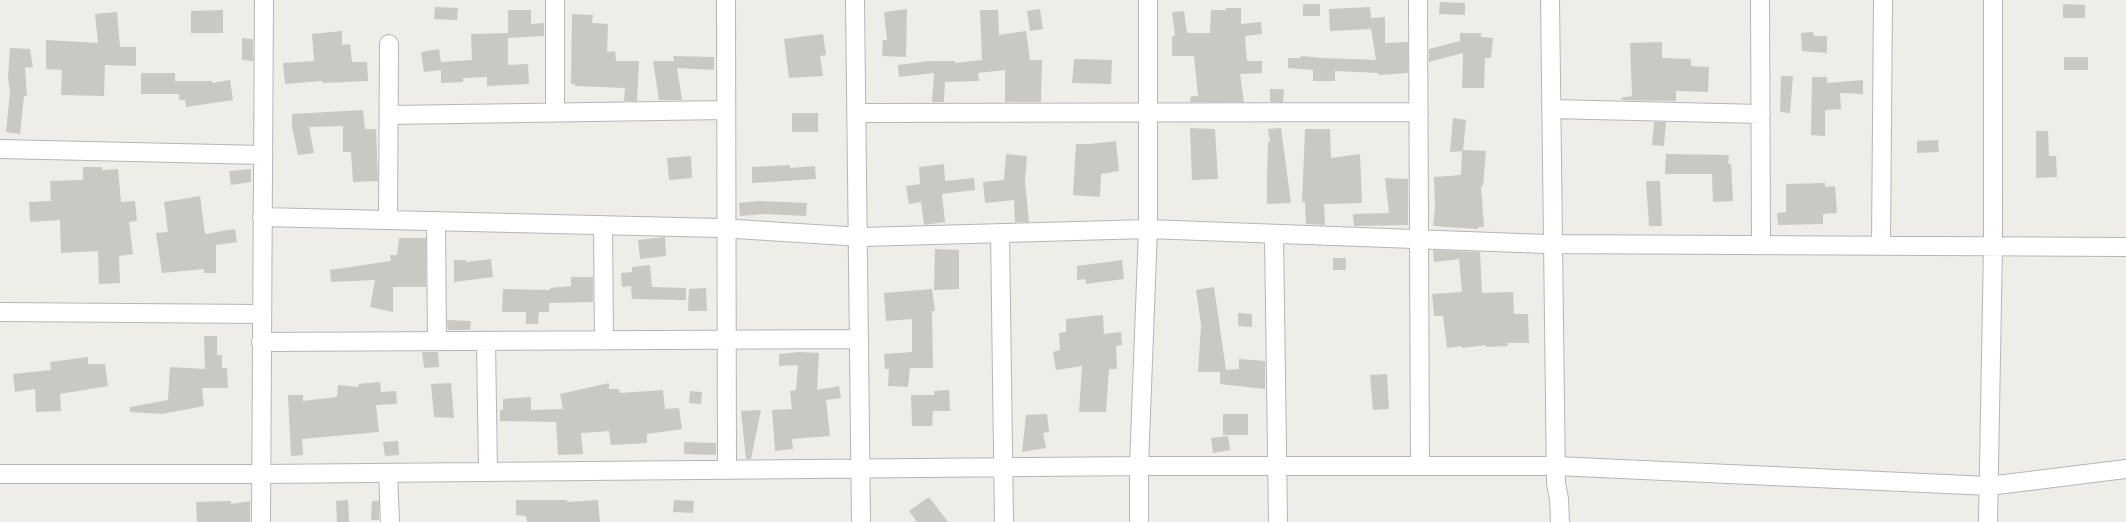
<!DOCTYPE html>
<style>
body{margin:0}
canvas{display:block;background:#efede7}
</style>
<canvas width="2126" height="522"></canvas>
<script>
const context = document.querySelector('canvas').getContext('2d');
context.lineJoin = 'round';
function paint(path, color) {
  context.fillStyle = color;
  context.fill(path, 'evenodd');
}
function poly(rows) {
  const path = new Path2D();
  for (const r of rows) {
    path.moveTo(r[0], r[1]);
    for (let i = 2; i < r.length; i += 2) path.lineTo(r[i], r[i + 1]);
  }
  return path;
}
function stroke(path, color, width, dash) {
  context.strokeStyle = color;
  context.lineWidth = width;
  context.lineCap = dash ? 'butt' : 'round';
  context.setLineDash(dash || []);
  context.stroke(path);
}
const building = poly([
 [1440,2,1465,3,1465,15,1439,14],
 [1303,4,1320,4,1320,16,1303,16],
 [2063,4,2085,5,2085,18,2063,18],
 [435,7,458,8,457,20,434,19],
 [1370,7,1371,18,1385,17,1385,43,1408,42,1408,73,1378,75,1378,73,1335,71,1335,81,1313,81,1313,70,1288,68,1288,58,1300,58,1301,56,1323,58,1376,60,1371,29,1330,31,1329,9],
 [1226,8,1241,8,1241,24,1261,22,1262,34,1245,36,1247,61,1262,61,1262,73,1240,74,1244,102,1190,102,1191,96,1198,96,1194,56,1172,56,1172,36,1175,36,1172,12,1184,11,1187,33,1210,33,1211,10,1226,10],
 [907,9,906,57,882,56,883,40,887,40,884,12],
 [1040,9,1043,29,1030,31,1027,11],
 [223,10,223,33,191,33,191,11],
 [508,10,531,10,531,24,544,23,544,36,508,38,508,65,528,64,529,84,487,86,487,77,463,78,463,82,441,83,441,70,424,72,421,52,439,49,441,62,472,60,471,34,508,33],
 [980,10,998,10,999,35,1026,31,1030,60,1042,60,1041,102,1005,102,1005,70,978,73,979,81,945,82,944,102,932,102,934,73,899,77,898,65,929,61,955,61,955,63,982,60],
 [117,12,120,47,136,47,136,66,105,65,104,96,61,95,62,70,46,69,46,40,98,43,95,14],
 [572,14,593,15,592,23,608,24,607,52,615,51,616,61,639,61,637,101,624,101,625,88,575,86,575,84,571,84],
 [342,31,342,45,350,44,352,62,367,62,368,81,323,83,322,81,285,84,283,63,314,61,312,34],
 [1813,32,1814,36,1827,36,1827,53,1802,51,1801,33],
 [1460,33,1481,33,1481,37,1493,38,1491,58,1485,58,1484,88,1462,88,1463,53,1429,62,1429,49,1460,41],
 [823,34,826,55,820,56,823,76,789,78,784,39],
 [242,38,253,39,253,61,242,60],
 [1662,42,1662,58,1691,59,1691,66,1709,67,1708,92,1676,91,1676,101,1622,100,1621,98,1632,96,1630,43],
 [10,48,30,49,33,68,25,67,27,96,24,96,20,134,6,132,10,92,8,78],
 [673,56,714,57,714,70,677,68,682,100,659,100,653,61,674,61],
 [2064,57,2088,57,2088,70,2064,70],
 [1076,59,1112,60,1111,84,1072,83,1074,60],
 [141,73,175,73,175,81,212,81,212,83,230,80,233,100,186,107,185,100,179,100,179,94,141,94],
 [1781,76,1793,76,1790,113,1780,112],
 [1812,77,1827,77,1827,83,1863,80,1863,94,1840,93,1841,109,1825,110,1825,136,1811,135],
 [1270,89,1284,89,1283,102,1270,102],
 [363,110,365,129,376,129,378,181,353,182,351,152,343,152,343,126,309,127,314,153,298,155,292,127,292,114],
 [792,113,818,113,818,132,792,132],
 [1453,118,1466,120,1463,150,1486,151,1483,186,1481,186,1484,227,1478,227,1478,229,1433,226,1435,207,1434,177,1461,175,1462,151,1450,152],
 [1654,122,1666,122,1664,146,1652,145],
 [1190,128,1215,129,1218,179,1192,180],
 [1281,128,1291,203,1267,204,1267,177,1268,142,1270,142,1268,129],
 [1305,129,1330,129,1331,158,1360,154,1362,203,1324,204,1325,225,1306,224,1305,202,1302,202],
 [2036,131,2048,131,2049,156,2056,156,2057,177,2036,178],
 [1938,140,1939,152,1917,153,1917,141],
 [1116,141,1119,171,1101,174,1100,197,1073,195,1076,144,1090,144],
 [1006,154,1027,156,1025,181,1029,222,1015,222,1014,200,985,203,983,182,1004,180],
 [1666,154,1729,155,1728,164,1731,163,1733,201,1713,202,1712,174,1665,174],
 [691,156,692,178,669,180,667,158],
 [944,164,945,181,974,178,975,190,942,194,945,222,924,225,921,202,909,204,906,186,920,184,919,167],
 [790,165,790,168,815,166,816,179,752,183,752,167],
 [83,167,102,167,102,170,118,169,121,202,135,201,137,221,129,222,133,254,119,256,120,283,99,284,98,251,61,253,60,220,30,222,29,202,51,201,50,181,83,180],
 [251,169,251,182,231,185,229,171],
 [1385,178,1408,179,1408,225,1354,226,1353,214,1389,213],
 [1646,181,1660,181,1662,226,1649,226],
 [1825,183,1825,187,1835,186,1837,213,1823,214,1823,224,1778,225,1777,213,1786,212,1786,184],
 [200,196,205,234,235,229,237,242,216,245,216,273,204,273,204,269,162,273,156,233,168,232,164,202],
 [759,201,807,203,806,216,764,214,740,216,739,203],
 [665,237,666,256,640,259,638,240],
 [399,238,426,238,426,287,393,287,393,312,370,307,375,280,331,282,330,270,391,261,390,255,397,255],
 [935,249,959,250,959,289,934,290],
 [1433,250,1480,252,1482,293,1513,292,1514,314,1528,314,1529,343,1507,343,1508,346,1486,347,1486,345,1462,348,1461,346,1447,348,1443,316,1434,316,1432,294,1462,292,1459,259,1434,262],
 [1333,258,1346,258,1346,270,1333,270],
 [491,259,493,277,454,282,454,260,466,260,466,262],
 [1122,260,1124,279,1086,284,1085,279,1077,280,1077,266],
 [650,265,652,287,686,288,686,300,632,299,631,286,622,287,621,273,632,272,632,267],
 [571,277,593,277,593,302,549,303,549,312,539,312,538,324,526,324,526,312,502,312,503,289,550,290,550,288,571,286],
 [1214,287,1226,370,1239,369,1239,359,1265,361,1265,389,1220,384,1220,372,1198,372,1201,325,1196,290],
 [706,288,707,311,688,311,689,289],
 [932,289,935,311,932,311,933,368,910,368,908,387,888,386,889,369,885,369,884,354,912,352,912,319,886,321,884,293],
 [1238,313,1252,314,1252,327,1238,326],
 [1103,315,1104,334,1121,332,1122,345,1116,346,1117,369,1109,369,1106,412,1079,412,1082,366,1056,370,1053,352,1060,350,1059,333,1066,332,1066,319],
 [447,320,471,321,470,330,448,330],
 [204,336,217,336,217,355,222,355,222,368,227,368,228,388,202,388,204,406,162,414,130,412,130,407,168,400,170,367,205,369],
 [422,352,438,352,439,367,424,368],
 [799,352,819,353,817,390,839,386,841,398,826,400,830,436,792,439,793,449,775,451,772,410,792,409,790,391,796,390,798,365,779,366,779,354],
 [88,357,88,364,105,364,108,386,60,394,61,411,36,412,35,389,15,392,13,374,51,370,50,362],
 [1387,374,1389,409,1373,410,1370,375],
 [380,382,381,392,396,391,397,404,376,405,379,432,302,439,303,455,291,456,288,395,303,395,303,401,337,397,338,385,359,387,358,384],
 [451,383,454,418,434,417,431,384],
 [609,383,609,389,619,389,620,393,663,390,665,409,679,408,682,429,647,434,647,443,611,445,609,431,581,433,583,454,558,455,556,422,500,421,500,410,503,410,503,399,531,397,531,410,563,409,560,394],
 [949,390,950,411,933,411,932,426,912,426,911,395,934,395,934,391],
 [690,391,702,392,701,404,689,403],
 [761,410,751,459,746,459,741,411],
 [1047,414,1049,432,1043,433,1046,448,1022,452,1026,415],
 [1223,414,1248,414,1248,435,1223,435],
 [1228,436,1230,450,1213,453,1211,438],
 [398,441,399,455,385,456,383,442],
 [684,442,716,443,716,455,684,454],
 [929,497,948,522,917,522,909,511],
 [348,500,349,522,337,522,336,501],
 [516,500,567,500,567,502,598,500,600,522,527,522,526,516,516,515],
 [674,500,694,501,693,513,673,512],
 [231,501,231,504,250,501,250,522,197,522,196,502],
 [372,501,379,501,379,520,371,520]
]);
const street = poly([
 [555,0,555,113],
 [726,0,727,469],
 [855,0,861,522],
 [1418,0,1420,466],
 [1550,0,1556,483,1559,499,1560,522],
 [1760,0,1761,244],
 [1551,109,1761,114],
 [856,113,1419,112],
 [390,115,726,110],
 [0,149,263,155],
 [262,217,720,228,862,237,1148,229,1546,244,2126,247],
 [388,220,389,44],
 [436,221,437,341],
 [603,225,604,340],
 [1000,233,1004,522],
 [1274,234,1278,522],
 [1881,244,1883,0],
 [0,312,262,314],
 [486,341,488,472],
 [261,342,859,339],
 [388,473,390,522],
 [0,474,260,474,1139,466,1556,466,1989,486,2126,469],
 [261,522,264,0],
 [1139,522,1139,466,1148,229,1148,0],
 [1988,522,1993,245,1993,0]
]);
paint(building, '#cac8c3');
stroke(street, '#b3b6ba', 20);
stroke(street, '#fff', 18);
</script>
